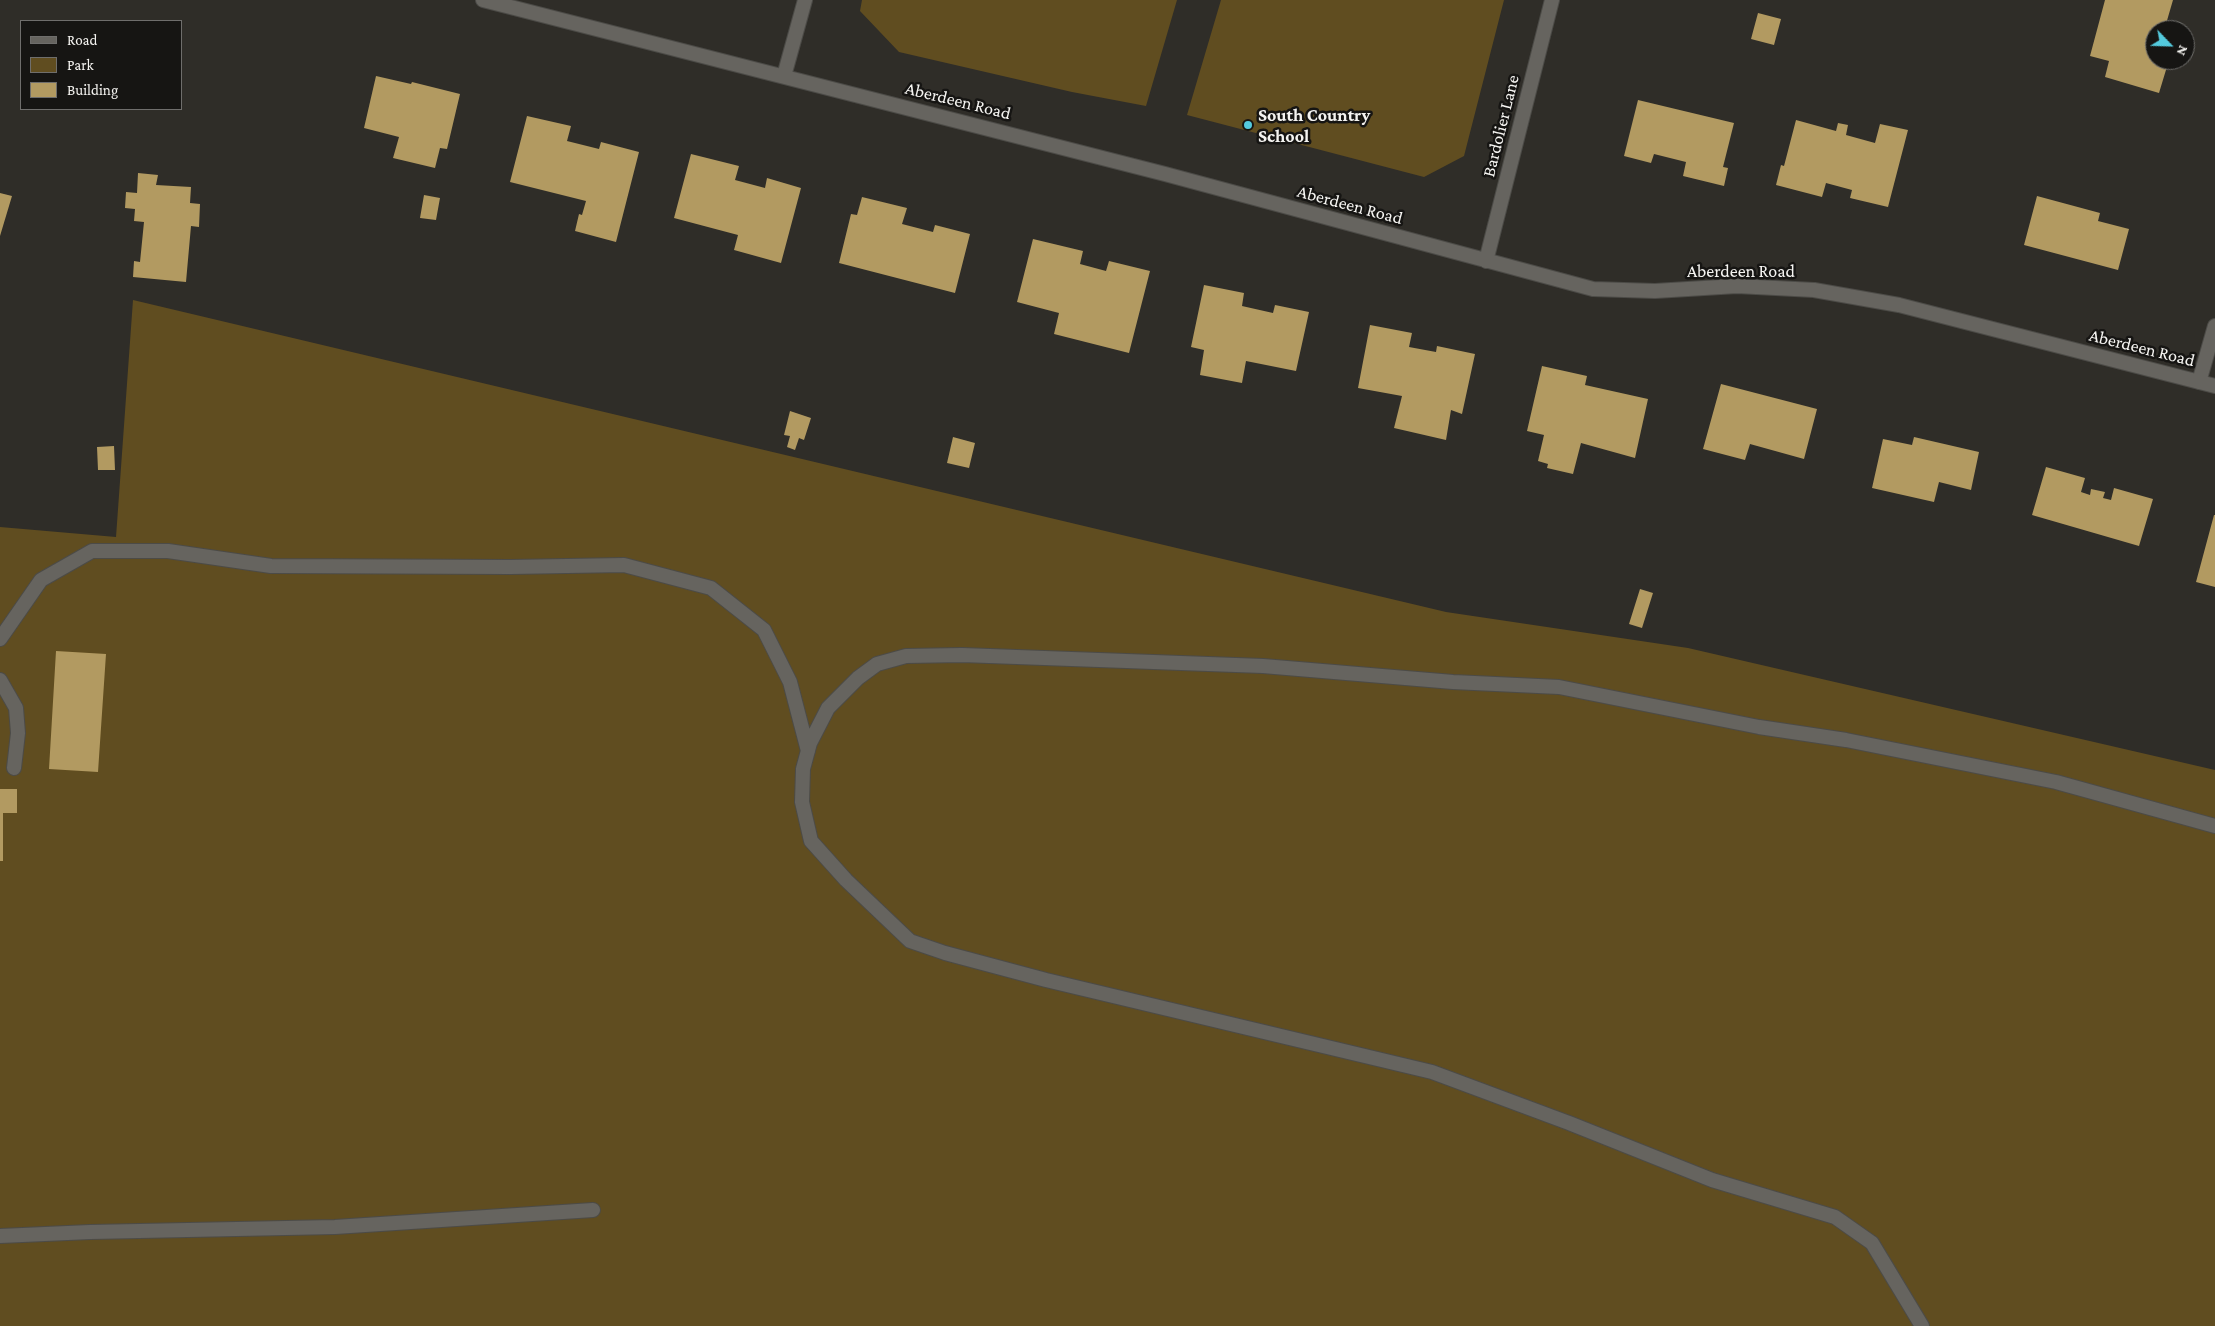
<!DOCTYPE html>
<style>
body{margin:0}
#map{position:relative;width:2215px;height:1326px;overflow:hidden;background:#2f2d28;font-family:"Crimson Pro",serif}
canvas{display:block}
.legend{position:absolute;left:20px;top:20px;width:162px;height:90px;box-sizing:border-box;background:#161513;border:1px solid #6f6e6c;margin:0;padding:6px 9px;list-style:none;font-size:15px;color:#f5f4f1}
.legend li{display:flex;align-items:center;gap:10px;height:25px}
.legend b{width:25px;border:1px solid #6f6e6c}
.north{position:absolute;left:2145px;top:20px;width:50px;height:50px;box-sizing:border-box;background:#161513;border:1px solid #6f6e6c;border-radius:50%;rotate:114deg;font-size:14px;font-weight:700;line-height:20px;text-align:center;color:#f5f4f1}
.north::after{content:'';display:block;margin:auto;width:18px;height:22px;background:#54cadd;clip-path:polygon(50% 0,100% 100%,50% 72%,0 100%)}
</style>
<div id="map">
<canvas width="2215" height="1326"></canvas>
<ul class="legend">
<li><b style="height:6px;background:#66645f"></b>Road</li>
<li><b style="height:14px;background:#604d20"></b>Park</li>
<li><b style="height:14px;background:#b29a61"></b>Building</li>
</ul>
<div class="north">N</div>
</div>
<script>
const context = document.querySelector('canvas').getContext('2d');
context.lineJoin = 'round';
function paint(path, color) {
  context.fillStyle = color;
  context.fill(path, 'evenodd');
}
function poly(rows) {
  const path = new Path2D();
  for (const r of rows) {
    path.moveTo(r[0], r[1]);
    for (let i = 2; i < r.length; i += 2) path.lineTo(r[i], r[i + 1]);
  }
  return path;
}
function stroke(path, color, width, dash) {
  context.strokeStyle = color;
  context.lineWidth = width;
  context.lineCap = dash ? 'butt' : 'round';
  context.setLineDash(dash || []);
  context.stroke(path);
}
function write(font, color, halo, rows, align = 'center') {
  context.font = font + ' "Crimson Pro",serif';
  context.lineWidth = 5;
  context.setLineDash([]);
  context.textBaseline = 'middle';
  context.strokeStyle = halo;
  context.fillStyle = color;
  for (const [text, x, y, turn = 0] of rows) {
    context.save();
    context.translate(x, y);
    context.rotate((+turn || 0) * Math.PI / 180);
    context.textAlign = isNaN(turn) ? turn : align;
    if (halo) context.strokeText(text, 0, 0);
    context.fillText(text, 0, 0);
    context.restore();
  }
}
const green = poly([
 [862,0,1177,0,1146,106,1072,92,899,52,860,11],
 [1221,0,1504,0,1464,156,1424,177,1187,115],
 [133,300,1446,612,1688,648,2215,770,2215,1326,0,1326,0,527,116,537]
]);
const building = poly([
 [2105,0,2173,0,2166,24,2178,27,2177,30,2155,30,2155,60,2169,60,2159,93,2105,77,2109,61,2090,56],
 [1758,13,1781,19,1774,45,1751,39],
 [376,76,411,84,412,82,460,94,447,149,440,148,435,168,393,158,399,137,364,128],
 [1638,100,1734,123,1723,167,1728,168,1724,186,1683,176,1686,162,1654,154,1651,163,1624,156],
 [527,116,571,126,567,141,599,149,601,142,639,152,616,242,575,231,579,214,582,215,586,201,510,182],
 [1796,120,1836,131,1838,123,1848,125,1846,135,1875,143,1880,124,1908,130,1888,207,1850,198,1852,190,1826,183,1822,197,1776,185,1781,165,1784,166],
 [691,154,739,166,735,180,765,188,767,178,801,188,781,263,734,250,738,235,674,218],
 [138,173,158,175,156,185,191,187,190,203,200,204,199,227,191,226,186,282,133,277,134,261,140,262,144,222,134,221,135,209,125,208,126,192,137,193],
 [0,193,12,196,0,236],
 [424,195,440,198,436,220,420,218],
 [2037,196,2100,213,2098,221,2129,229,2118,270,2024,245],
 [862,197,907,208,902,224,933,232,935,225,970,234,955,293,839,263,851,214,857,215],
 [1033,239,1083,251,1080,264,1106,271,1109,261,1150,271,1129,353,1054,334,1059,313,1017,302],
 [1204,285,1244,293,1242,306,1273,313,1275,305,1309,312,1296,371,1246,361,1242,383,1200,375,1204,350,1191,347],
 [1370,325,1412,333,1409,347,1436,352,1437,346,1475,354,1462,414,1451,410,1446,440,1394,428,1402,396,1358,388],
 [1542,366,1587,376,1585,385,1648,399,1635,458,1581,443,1573,474,1547,468,1548,464,1538,461,1544,435,1527,431],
 [1721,384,1817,409,1804,459,1750,444,1745,460,1703,449],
 [790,411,811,418,804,440,799,438,795,450,787,447,790,436,784,435],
 [953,437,975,443,969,468,947,463],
 [1914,437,1979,452,1971,490,1939,482,1934,502,1872,488,1883,439,1912,445],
 [114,446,115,470,98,470,97,447],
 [2046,467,2085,478,2081,492,2090,495,2091,489,2105,492,2103,498,2111,500,2114,488,2153,499,2139,546,2032,515],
 [2214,515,2215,515,2215,587,2196,582],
 [1640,589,1653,593,1642,628,1629,624],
 [56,651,106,654,98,772,49,769],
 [0,789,17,789,17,813,3,813,3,861,0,861]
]);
const service = poly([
 [0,639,41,580,92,551,168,551,271,566,510,567,624,565,711,588,764,630,790,682,808,751],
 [0,680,16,708,18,733,14,768],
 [0,1236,90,1232,335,1227,593,1210],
 [1922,1326,1872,1243,1835,1217,1712,1180,1569,1123,1432,1072,1046,980,945,953,910,941,846,880,811,841,802,802,803,769,810,743,828,708,858,678,877,664,906,656,962,655,1263,666,1453,682,1559,687,1759,727,1846,740,2056,782,2215,826]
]);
const minor = poly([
 [483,0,1165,174,1593,289,1655,291,1737,286,1814,290,1899,305,2215,386],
 [784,76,805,0],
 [1486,261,1552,0],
 [2199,382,2215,326]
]);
const markers = [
 [1248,125,5,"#54cadd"]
];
const streetNames = [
 ["Aberdeen Road",958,101,14],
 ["Bardolier Lane",1501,126,-76],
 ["Aberdeen Road",1350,205,15],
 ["Aberdeen Road",1741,271],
 ["Aberdeen Road",2142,348,14]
];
const poiNames = [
 ["South Country",1258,115],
 ["School",1258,136]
];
paint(green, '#604d20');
paint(building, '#b29a61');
stroke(service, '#4c4b47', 16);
stroke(minor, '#4c4b47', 16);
stroke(service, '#66645f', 14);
stroke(minor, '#66645f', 14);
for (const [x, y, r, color] of markers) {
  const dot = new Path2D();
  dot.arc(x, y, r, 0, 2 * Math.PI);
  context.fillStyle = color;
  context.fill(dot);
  stroke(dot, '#161513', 2);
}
write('18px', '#f5f4f1', '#161513', streetNames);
write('bold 18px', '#f5f4f1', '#161513', poiNames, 'left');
</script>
